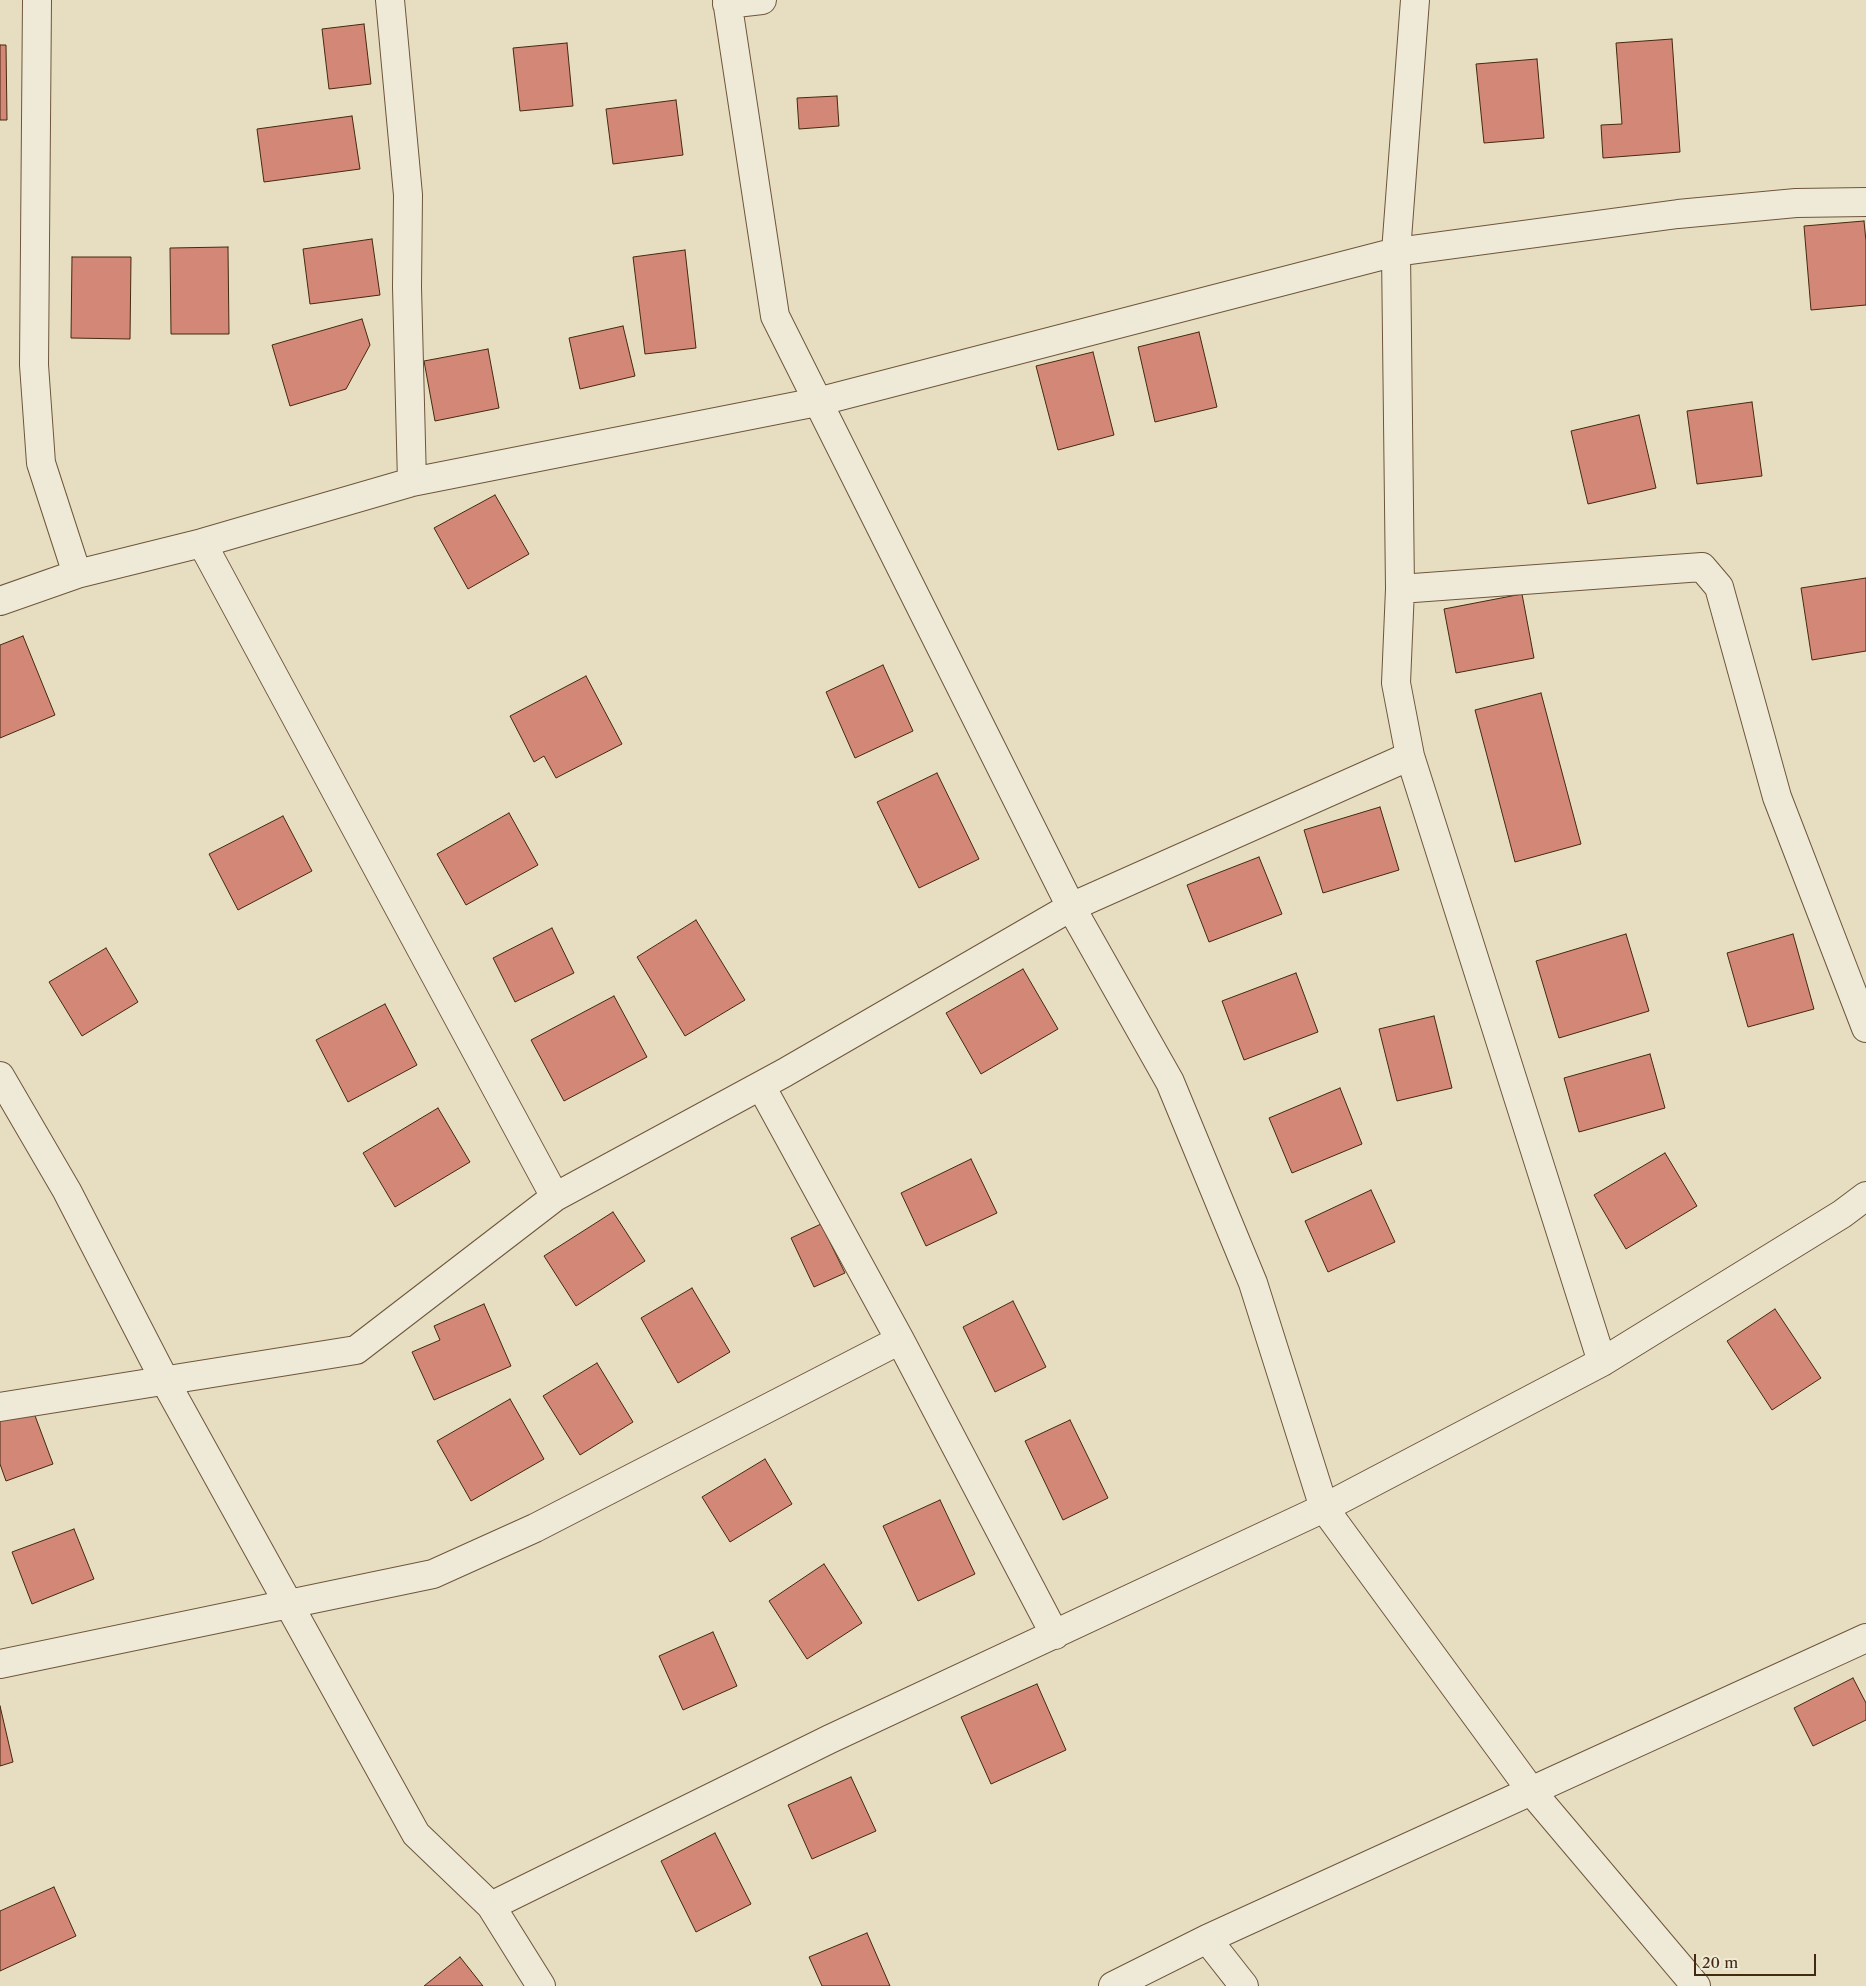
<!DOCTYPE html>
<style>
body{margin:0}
#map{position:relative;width:1866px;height:1986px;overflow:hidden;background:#e7dec1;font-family:"Libre Caslon Text",serif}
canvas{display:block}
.scale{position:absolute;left:1694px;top:1954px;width:122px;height:22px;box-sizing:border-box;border:2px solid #45290e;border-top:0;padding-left:6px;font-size:15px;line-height:18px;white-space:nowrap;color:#45290e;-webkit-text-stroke:4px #efead7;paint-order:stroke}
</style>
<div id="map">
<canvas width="1866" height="1986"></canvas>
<div class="scale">20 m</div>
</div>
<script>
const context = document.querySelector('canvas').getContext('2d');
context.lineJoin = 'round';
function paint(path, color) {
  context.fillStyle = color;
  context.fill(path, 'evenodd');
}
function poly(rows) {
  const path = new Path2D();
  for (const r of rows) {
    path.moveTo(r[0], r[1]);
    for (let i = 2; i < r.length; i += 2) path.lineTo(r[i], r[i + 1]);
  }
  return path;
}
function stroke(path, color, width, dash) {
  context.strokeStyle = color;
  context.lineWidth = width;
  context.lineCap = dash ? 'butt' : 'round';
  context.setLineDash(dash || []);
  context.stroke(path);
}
const building = poly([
 [364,24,371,84,329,89,322,29,364,24],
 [1672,39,1680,152,1603,158,1601,125,1622,124,1616,43,1672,39],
 [567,43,573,106,520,111,513,48,567,43],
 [0,45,6,45,7,120,0,120,0,45],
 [1537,59,1544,138,1484,143,1476,64,1537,59],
 [837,96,839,126,799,129,797,98,837,96],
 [676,100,683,155,613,164,606,109,676,100],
 [352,116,360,169,264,182,257,129,352,116],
 [1864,221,1866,241,1866,305,1811,310,1804,226,1864,221],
 [372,239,380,295,310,304,303,249,372,239],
 [228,247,229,334,171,334,170,248,228,247],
 [685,250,696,348,645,354,633,257,685,250],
 [72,257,131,257,130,339,71,338,72,257],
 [362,319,370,345,346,389,290,406,272,345,362,319],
 [623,326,635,376,580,389,569,338,623,326],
 [1199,332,1217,407,1155,422,1138,347,1199,332],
 [488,349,499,408,435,421,424,361,488,349],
 [1093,352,1114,435,1058,450,1036,366,1093,352],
 [1752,402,1762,476,1697,484,1687,411,1752,402],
 [1639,415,1656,488,1588,504,1571,431,1639,415],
 [495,495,529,554,468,589,434,528,495,495],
 [1866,578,1866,651,1812,660,1801,588,1866,578],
 [1522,594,1534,658,1456,673,1444,609,1522,594],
 [23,636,55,715,0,738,0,645,23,636],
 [883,665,913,731,855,758,826,692,883,665],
 [586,676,622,744,556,778,544,756,534,762,510,716,586,676],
 [1541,693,1581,844,1515,862,1475,710,1541,693],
 [937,773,979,859,919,888,877,802,937,773],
 [1380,807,1399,870,1323,893,1304,830,1380,807],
 [509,813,538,865,466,905,437,854,509,813],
 [283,816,312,871,238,910,209,854,283,816],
 [1259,857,1282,914,1209,942,1187,885,1259,857],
 [696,920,745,1000,685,1036,637,957,696,920],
 [552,928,574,973,515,1002,493,958,552,928],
 [1626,934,1649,1011,1559,1038,1536,961,1626,934],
 [1793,934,1814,1009,1748,1027,1727,953,1793,934],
 [106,948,138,1002,82,1036,49,982,106,948],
 [1023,969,1058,1029,981,1074,946,1013,1023,969],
 [1296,973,1318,1032,1244,1060,1222,1001,1296,973],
 [614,996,647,1057,564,1101,531,1040,614,996],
 [385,1004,417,1065,348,1102,316,1040,385,1004],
 [1434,1016,1452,1088,1397,1101,1379,1029,1434,1016],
 [1650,1054,1665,1108,1579,1132,1564,1078,1650,1054],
 [1340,1088,1362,1144,1292,1173,1269,1118,1340,1088],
 [438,1108,470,1162,395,1207,363,1153,438,1108],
 [1665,1153,1697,1206,1626,1249,1594,1195,1665,1153],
 [971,1159,997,1213,926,1246,901,1193,971,1159],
 [1371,1190,1395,1242,1328,1272,1305,1221,1371,1190],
 [613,1212,645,1261,576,1306,544,1256,613,1212],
 [821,1224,845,1273,814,1287,791,1238,821,1224],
 [692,1288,730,1352,678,1383,641,1318,692,1288],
 [1013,1301,1046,1367,995,1392,963,1327,1013,1301],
 [484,1304,511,1366,434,1400,412,1352,440,1340,434,1326,484,1304],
 [1775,1309,1821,1378,1772,1410,1727,1341,1775,1309],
 [597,1363,633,1422,580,1455,543,1396,597,1363],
 [510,1399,544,1459,471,1501,437,1441,510,1399],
 [31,1405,53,1464,6,1481,0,1464,0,1417,31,1405],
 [1070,1420,1108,1498,1063,1520,1025,1441,1070,1420],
 [765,1459,792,1504,730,1542,702,1497,765,1459],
 [940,1500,975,1574,918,1601,883,1526,940,1500],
 [74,1529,94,1579,32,1604,12,1552,74,1529],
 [824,1564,862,1623,807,1659,769,1601,824,1564],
 [713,1632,737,1686,683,1710,659,1656,713,1632],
 [1853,1678,1866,1703,1866,1720,1813,1746,1794,1708,1853,1678],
 [1037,1684,1066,1750,991,1784,961,1717,1037,1684],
 [0,1706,13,1762,0,1766,0,1706],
 [851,1777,876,1831,812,1859,788,1805,851,1777],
 [715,1833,751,1904,696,1932,661,1861,715,1833],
 [54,1887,76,1936,0,1971,0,1911,54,1887],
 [867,1933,890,1986,822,1986,809,1957,867,1933],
 [460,1957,483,1986,424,1986,460,1957]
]);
const street = poly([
 [37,0,34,365,41,463,77,574],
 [390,0,408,195,407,287,412,482],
 [727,0,775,316,1071,907,1170,1082,1253,1283,1324,1508,1532,1792,1696,1986],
 [1415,0,1396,252,1400,589,1396,683,1410,756,1602,1362],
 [727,4,762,0],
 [202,543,555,1197],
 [1400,589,1702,567,1719,587,1777,797,1866,1028],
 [0,601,77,574,202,543,412,482,817,402,1396,252,1678,214,1796,203,1866,202],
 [0,1076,67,1191,165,1381,416,1834,491,1906,541,1986],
 [761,1086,900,1340,1055,1635],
 [0,1407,356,1350,555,1197,784,1073,1071,907,1410,756],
 [0,1664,433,1574,535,1528,900,1340],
 [491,1906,830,1739,1324,1508,1602,1362,1842,1214,1866,1196],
 [1207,1939,1244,1986],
 [1113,1986,1207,1939,1866,1638]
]);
paint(building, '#d28777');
stroke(building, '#45290e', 1);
stroke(street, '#6e563b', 30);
stroke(street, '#efead7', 28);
</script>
